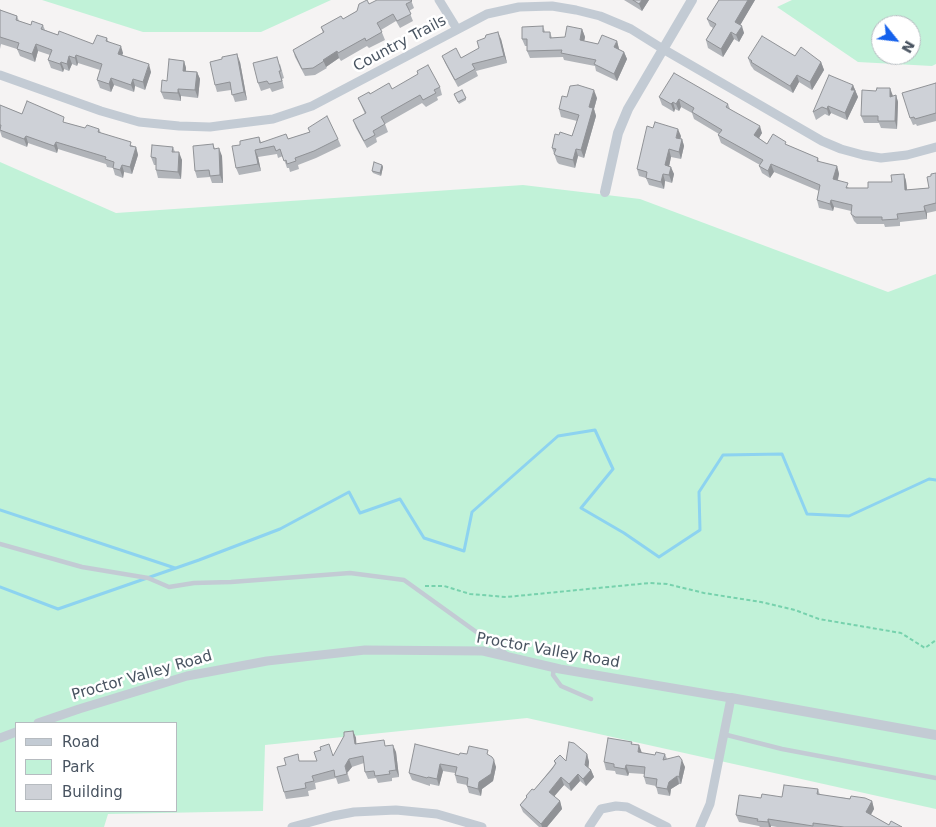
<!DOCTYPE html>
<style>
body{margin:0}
#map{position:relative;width:936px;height:827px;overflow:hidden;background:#f5f3f3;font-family:"DejaVu Sans",sans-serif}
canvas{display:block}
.legend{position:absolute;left:15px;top:722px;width:162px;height:90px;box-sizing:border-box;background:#fff;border:1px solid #b6bbc0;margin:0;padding:6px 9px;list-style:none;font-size:15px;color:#495461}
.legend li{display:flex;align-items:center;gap:10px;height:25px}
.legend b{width:25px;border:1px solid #b6bbc0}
.north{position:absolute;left:871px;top:15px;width:50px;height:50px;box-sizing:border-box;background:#fff;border:1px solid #b6bbc0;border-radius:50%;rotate:119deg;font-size:14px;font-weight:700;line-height:20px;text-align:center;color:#495461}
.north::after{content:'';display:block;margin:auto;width:18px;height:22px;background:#1561ec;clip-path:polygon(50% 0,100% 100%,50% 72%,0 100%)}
</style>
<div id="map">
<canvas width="936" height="827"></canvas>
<ul class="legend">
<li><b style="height:6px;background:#c3cbd4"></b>Road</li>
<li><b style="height:14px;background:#c1f2d8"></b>Park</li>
<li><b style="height:14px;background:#ced1d7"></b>Building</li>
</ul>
<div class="north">N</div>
</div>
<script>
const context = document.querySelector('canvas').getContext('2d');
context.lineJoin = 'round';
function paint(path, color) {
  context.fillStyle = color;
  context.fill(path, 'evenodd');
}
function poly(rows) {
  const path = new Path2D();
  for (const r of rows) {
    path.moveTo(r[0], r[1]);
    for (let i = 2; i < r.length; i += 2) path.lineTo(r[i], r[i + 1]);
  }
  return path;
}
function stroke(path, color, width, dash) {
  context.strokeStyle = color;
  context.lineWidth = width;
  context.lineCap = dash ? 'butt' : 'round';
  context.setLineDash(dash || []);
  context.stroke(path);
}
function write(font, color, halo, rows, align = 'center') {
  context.font = font + ' "DejaVu Sans",sans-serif';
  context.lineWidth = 5;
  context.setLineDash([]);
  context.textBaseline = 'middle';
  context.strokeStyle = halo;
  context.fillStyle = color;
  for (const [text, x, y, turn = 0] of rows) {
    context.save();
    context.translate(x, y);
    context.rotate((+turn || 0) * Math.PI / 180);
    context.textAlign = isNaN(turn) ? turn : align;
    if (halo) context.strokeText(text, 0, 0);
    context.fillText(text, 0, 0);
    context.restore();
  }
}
const green = poly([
 [42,0,331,0,261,32,143,32],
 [792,0,936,0,936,64,932,66,858,62,777,7],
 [881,25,911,25,911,55,881,55],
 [0,162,116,213,523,185,640,199,888,292,936,274,936,809,527,718,265,745,263,811,108,814,104,827,0,827],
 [16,723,176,723,176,811,16,811]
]);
const stream = poly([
 [0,510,175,568],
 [0,587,58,609,199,560,280,529,349,492,360,513,400,499,424,538,464,551,472,512,558,436,595,430,613,469,581,508,624,533,659,557,700,530,699,492,723,455,782,454,807,514,849,516,929,479,936,480]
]);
const path = poly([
 [425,586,444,586,470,594,506,597,650,583,667,584,704,593,761,602,795,610,819,619,901,633,925,648,936,640]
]);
const service = poly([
 [0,544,82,567,148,578,169,587,194,583,231,582,350,573,404,580,507,654],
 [554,667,553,675,561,686,591,699],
 [723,734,782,749,936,778]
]);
const minor = poly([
 [439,0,457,29],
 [0,75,101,111,139,122,179,126,210,127,225,125,273,119,312,106,487,14,519,7,552,6,576,10,600,16,631,29,663,49,822,141,841,149,863,155,881,158,907,155,936,147],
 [38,723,79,709,187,676,267,661,365,650,483,651,560,669,731,698,710,804,700,827],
 [0,738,16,732],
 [292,827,333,816,354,812,396,810,437,814,482,827],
 [589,827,601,809,616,806,627,807,667,827]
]);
const tertiary = poly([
 [605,192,618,133,628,109,692,0],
 [731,698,936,735]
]);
const wall = poly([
 [411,0,414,8,409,11,413,21,400,28,396,21,381,30,385,40,369,48,367,46,341,61,339,58,326,67,327,68,315,75,305,76,295,57,293,50,323,33,321,27,343,19,369,4],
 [624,0,649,0,642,11],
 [719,0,755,0,740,25,744,33,739,42,734,39,723,57,708,48,706,40,713,28,710,26,707,19],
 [0,10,17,16,19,21,31,25,43,25,45,30,58,35,93,44,107,38,108,41,123,53,122,55,151,72,145,90,135,86,134,92,114,85,111,92,100,88,97,80,100,70,78,63,77,66,72,64,69,71,64,69,63,72,51,68,48,60,50,55,38,51,35,62,20,56,17,49,1,44,0,49],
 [543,26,545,32,550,32,552,38,565,37,582,29,585,37,584,41,598,44,617,41,619,49,624,52,627,59,617,81,596,71,595,66,564,60,563,57,530,58,527,51,527,46,525,46,522,39],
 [501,39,507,63,476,71,478,76,458,87,445,63,442,56,461,58],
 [795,56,821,62,824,70,812,90,799,82,793,93,754,70,752,67,751,66,748,58],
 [184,61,186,68,186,71,197,72,200,79,198,98,181,96,181,101,164,99,161,92,167,81],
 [240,62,247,100,235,102,231,90,217,92,215,85],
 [280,64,284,78,282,79,284,88,272,92,270,88,261,91,258,83],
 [936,83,936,121,917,126,916,124,913,125,910,118],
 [853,85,858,97,847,120,831,113,829,116,825,114,816,120,813,112],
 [440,87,442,95,437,97,438,100,426,107,422,103,385,124,388,132,376,138,377,142,367,148,356,128,353,120,365,114,361,105,358,98,370,94,392,89],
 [876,91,893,96,896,95,898,102,897,129,881,128,879,123,864,123,861,116],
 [454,94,466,98,466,100,459,104],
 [567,97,597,98,594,109,596,116,584,158,578,156,575,168,559,164,557,162,552,148,559,135,572,136,577,121,561,117,559,109],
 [659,97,728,104,730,109,762,133,759,138,767,144,787,145,818,158,819,162,837,166,839,174,838,180,849,188,868,188,892,182,904,174,906,181,907,190,929,188,931,176,936,173,936,211,927,213,927,219,900,222,900,226,885,227,884,224,857,224,854,221,851,214,851,211,834,207,833,211,819,208,817,200,819,191,774,172,770,178,762,173,759,166,760,165,721,143,718,135,719,134,694,119,692,113,681,107,679,111,675,109,674,112,662,105],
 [0,105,22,114,66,123,85,128,99,129,101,133,136,147,138,155,132,174,124,172,123,178,115,175,113,168,107,167,106,164,58,149,57,153,28,143,27,147,2,137,0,131],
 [308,128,338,139,341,146,316,158,298,165,299,169,290,172,289,168,287,168,283,156,278,158,277,154,258,157,261,171,239,175,236,168,240,145,259,137,261,142,288,139,310,132],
 [681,136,680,139,682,139,684,146,681,159,671,157,669,166,674,174,672,183,665,181,664,189,649,185,646,178,639,176,637,169],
 [213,144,215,149,222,156,223,183,212,183,210,177,197,178,195,171],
 [173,147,175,152,182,160,181,179,158,178,156,170,156,165,154,165,151,157],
 [382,165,383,167,381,176,373,173,372,171],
 [353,731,356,738,356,744,387,746,396,752,399,777,392,778,392,781,378,783,376,778,368,779,365,772,364,763,352,767,347,773,350,781,338,784,336,778,315,783,316,789,308,791,309,796,286,799,284,792,300,761,317,761,333,756],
 [632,742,632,744,642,753,655,755,665,754,667,759,685,767,681,784,679,784,671,789,670,796,658,794,656,786,646,784,644,777,644,774,629,773,628,776,616,774,615,771,606,770,604,762],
 [467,754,490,756,496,767,493,781,482,789,481,796,469,793,467,786,467,785,457,783,455,775,455,773,443,771,439,786,430,784,430,786,412,780,409,773,459,755],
 [587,754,589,762,588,768,591,770,594,777,586,786,580,781,571,791,564,785,554,796,560,801,562,809,547,827,539,827,523,812,520,805,526,798,526,796,534,790,555,764,554,761,566,761],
 [818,789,820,795,872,801,874,809,871,815,889,825,902,827,777,827,771,826,771,827,760,827,759,826,739,822,736,815,761,798,782,797]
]);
const shadedWall = poly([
 [642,0,649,0,642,11,639,4],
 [748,0,755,0,738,29,735,22],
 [742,26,744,33,739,42,736,35],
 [582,29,585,37,583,47,580,40],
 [498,32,501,39,507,63,504,56],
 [731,32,734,39,723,57,721,49],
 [617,41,619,49,617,54,614,47],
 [36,44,38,51,35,62,32,54],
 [121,46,123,53,120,61,118,54],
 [337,51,339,58,326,67,323,60],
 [624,52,627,59,617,81,614,74],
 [237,54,240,62,247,100,244,92],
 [76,55,78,63,77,66,75,58],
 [69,56,72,64,69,71,67,64],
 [184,61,186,68,185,78,183,71],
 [61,62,64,69,63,72,60,64],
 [821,62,824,70,812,90,810,82],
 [149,64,151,72,145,90,143,82],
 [197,72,200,79,198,98,195,90],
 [797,75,799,82,793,93,790,86],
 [111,78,114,85,111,92,109,84],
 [133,79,135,86,134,92,131,85],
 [853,85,858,97,847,120,845,113,851,90],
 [890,88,893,96,890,97],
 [178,89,181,96,181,101,178,93],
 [594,90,597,98,594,109,596,116,584,158,581,150,589,107],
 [896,95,898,102,897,129,895,121],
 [679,99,681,107,679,111,676,104],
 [673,102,675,109,674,112,671,104],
 [828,106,831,113,829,116,827,109],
 [760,126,762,133,756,143,754,135],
 [678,129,681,136,679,145,676,138],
 [26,136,28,143,27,147,24,139],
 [682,139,684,146,681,159,679,152],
 [56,142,58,149,57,153,54,146],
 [136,147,138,155,132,174,130,167],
 [219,148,222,156,223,183,220,175],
 [576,149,578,156,575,168,573,160],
 [669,149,671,157,668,172,665,165],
 [255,150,258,157,261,171,258,164],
 [179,152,182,160,181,179,178,172],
 [771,164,774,172,770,178,768,171],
 [122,165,124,172,123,178,120,170],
 [382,165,383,167,381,176,380,173],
 [837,166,839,174,836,186,833,179],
 [671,167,674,174,672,183,669,175],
 [663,174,665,181,664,189,661,182],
 [904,174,906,181,908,198,905,190],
 [831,200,834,207,833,211,830,204],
 [924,206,927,213,927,219,925,211],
 [353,731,356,738,357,752,355,744],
 [393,745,396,752,399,777,396,770],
 [639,745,642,753,638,752],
 [587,754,589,762,588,772,585,765],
 [349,759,352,767,347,773,350,781,345,766],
 [494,760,496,767,493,781,482,789,481,796,478,789,479,782],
 [682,760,685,767,681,784,679,777],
 [440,764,443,771,439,786,437,779],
 [626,765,629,773,628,776,625,769],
 [591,770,594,777,586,786,583,779],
 [578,774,580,781,571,791,569,784],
 [677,776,679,784,671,789,670,796,667,789,669,782],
 [561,777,564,785,552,799,549,792],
 [560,801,562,809,547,827,542,827,541,824],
 [872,801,874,809,868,819,866,812],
 [768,819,771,826,771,827,769,827,768,822]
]);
const building = poly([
 [367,0,369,4,377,0,411,0,412,1,406,4,411,14,397,21,393,14,377,23,382,32,366,41,365,38,338,53,337,51,323,60,324,61,313,68,302,69,293,50,324,32,321,27,341,16,343,19,357,11,359,4,367,0],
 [633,0,642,0,639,4,633,0],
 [719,0,748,0,735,22,742,26,736,35,731,32,721,49,706,40,716,24,707,19,719,0],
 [0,10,17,16,16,20,31,25,32,21,43,25,41,29,58,35,59,31,93,44,97,35,107,38,106,41,121,46,118,54,149,64,143,82,133,79,131,85,111,78,109,84,97,80,102,64,76,55,75,58,69,56,67,64,61,62,60,64,48,60,52,50,36,44,32,54,17,49,19,43,0,37,0,10],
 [543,26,543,32,550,32,550,38,565,37,567,26,582,29,580,40,598,44,602,35,617,41,614,47,624,52,614,74,594,64,596,60,561,53,562,50,527,51,527,39,522,39,522,27,543,26],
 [498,32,504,56,472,64,475,69,455,80,442,56,456,48,461,58,479,48,477,41,485,38,486,35,498,32],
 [762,36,795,56,801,47,821,62,810,82,797,75,790,86,751,62,752,61,748,58,762,36],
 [237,54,244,92,232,95,230,82,215,85,210,62,222,59,222,57,237,54],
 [277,57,281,71,279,71,282,81,269,84,267,81,258,83,253,63,277,57],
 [169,59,184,61,183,71,197,72,195,90,178,89,178,93,161,92,162,80,167,81,169,59],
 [428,65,440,87,434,90,436,93,423,100,420,95,381,117,385,124,373,131,375,135,364,141,353,120,366,113,358,98,369,92,370,94,389,83,392,89,418,74,417,71,428,65],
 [674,73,728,104,726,107,760,126,754,135,767,144,773,134,786,142,785,144,818,158,817,161,837,166,833,179,848,183,846,188,868,188,868,182,892,182,891,175,904,174,905,190,929,188,927,177,931,176,931,174,936,173,936,203,924,206,925,211,897,214,898,219,882,220,882,217,855,217,851,214,852,205,831,200,830,204,817,200,820,185,771,164,768,171,759,166,763,160,718,135,722,130,692,112,694,108,679,99,676,104,673,102,671,104,659,97,674,73],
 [829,75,853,85,851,90,855,90,845,113,828,106,827,109,822,107,813,112,829,75],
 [936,83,936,113,915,119,914,117,910,118,902,93,936,83],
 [578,85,594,90,589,107,593,108,581,150,576,149,573,160,557,156,554,154,556,149,552,148,555,134,559,135,560,132,572,136,579,115,559,109,562,96,567,97,570,86,578,85],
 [877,88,890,88,890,97,896,95,895,121,878,121,878,116,861,116,862,90,876,91,877,88],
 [462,90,466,98,458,102,454,94,462,90],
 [27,101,64,117,63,122,85,128,87,125,99,129,98,132,131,142,130,146,136,147,130,167,122,165,120,170,113,168,114,162,105,159,106,157,56,142,54,146,26,136,24,139,0,130,1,125,0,125,0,105,22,114,27,101],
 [327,116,338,139,314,151,295,158,296,161,287,164,286,160,284,161,280,149,276,151,274,146,255,150,258,164,236,168,232,146,240,145,240,141,259,137,260,143,286,134,288,139,310,132,308,128,327,116],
 [655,122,678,129,676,138,682,139,679,152,669,149,665,165,671,167,669,175,663,174,661,182,646,178,647,172,637,169,647,126,653,128,655,122],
 [213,144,214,149,219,148,220,175,210,176,209,170,195,171,193,146,213,144],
 [152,145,173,147,172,152,179,152,178,172,156,170,156,158,151,157,152,145],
 [374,162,382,165,380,173,372,171,374,162],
 [353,731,355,744,384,740,385,746,393,745,396,770,389,771,390,774,375,776,374,771,365,772,363,756,349,759,345,766,347,774,335,777,334,770,312,776,314,781,305,783,306,788,284,792,277,767,286,765,284,758,298,754,299,761,317,761,314,752,321,750,320,747,329,744,333,756,344,736,344,732,353,731],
 [608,738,632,742,631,744,639,745,638,752,655,755,656,752,665,754,663,760,679,756,682,760,679,777,677,776,669,782,667,789,656,787,657,779,644,777,645,767,626,765,625,769,614,767,614,764,604,762,608,738],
 [569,742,574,743,587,754,585,765,591,770,583,779,578,774,569,784,561,777,549,792,560,801,541,824,520,805,527,797,526,796,532,789,534,790,552,769,556,763,554,761,560,755,566,761,569,742],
 [415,744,459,755,460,753,467,754,469,746,488,750,487,754,492,757,494,760,491,774,479,782,478,789,467,786,468,778,455,775,457,767,440,764,437,779,428,777,427,778,409,773,415,744],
 [784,785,818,789,817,794,850,799,851,796,865,798,872,801,866,812,889,825,891,821,902,827,844,827,813,823,813,826,768,819,768,822,757,821,758,819,736,815,739,795,761,798,762,794,782,797,784,785]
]);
const streetNames = [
 ["Country Trails",400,44,-28],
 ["Proctor Valley Road",548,651,10],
 ["Proctor Valley Road",142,676,-16]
];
paint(green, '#c1f2d8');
stroke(stream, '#8dd3f0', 3);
stroke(path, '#77d2ad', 2, [4, 2.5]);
stroke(service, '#c3cbd4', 4.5);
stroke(minor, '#c3cbd4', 9);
stroke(tertiary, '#c3cbd4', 10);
paint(wall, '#b1b4b9');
paint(shadedWall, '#909296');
paint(building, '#ced1d7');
stroke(building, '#909296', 1);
write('15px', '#495461', '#fff', streetNames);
</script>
